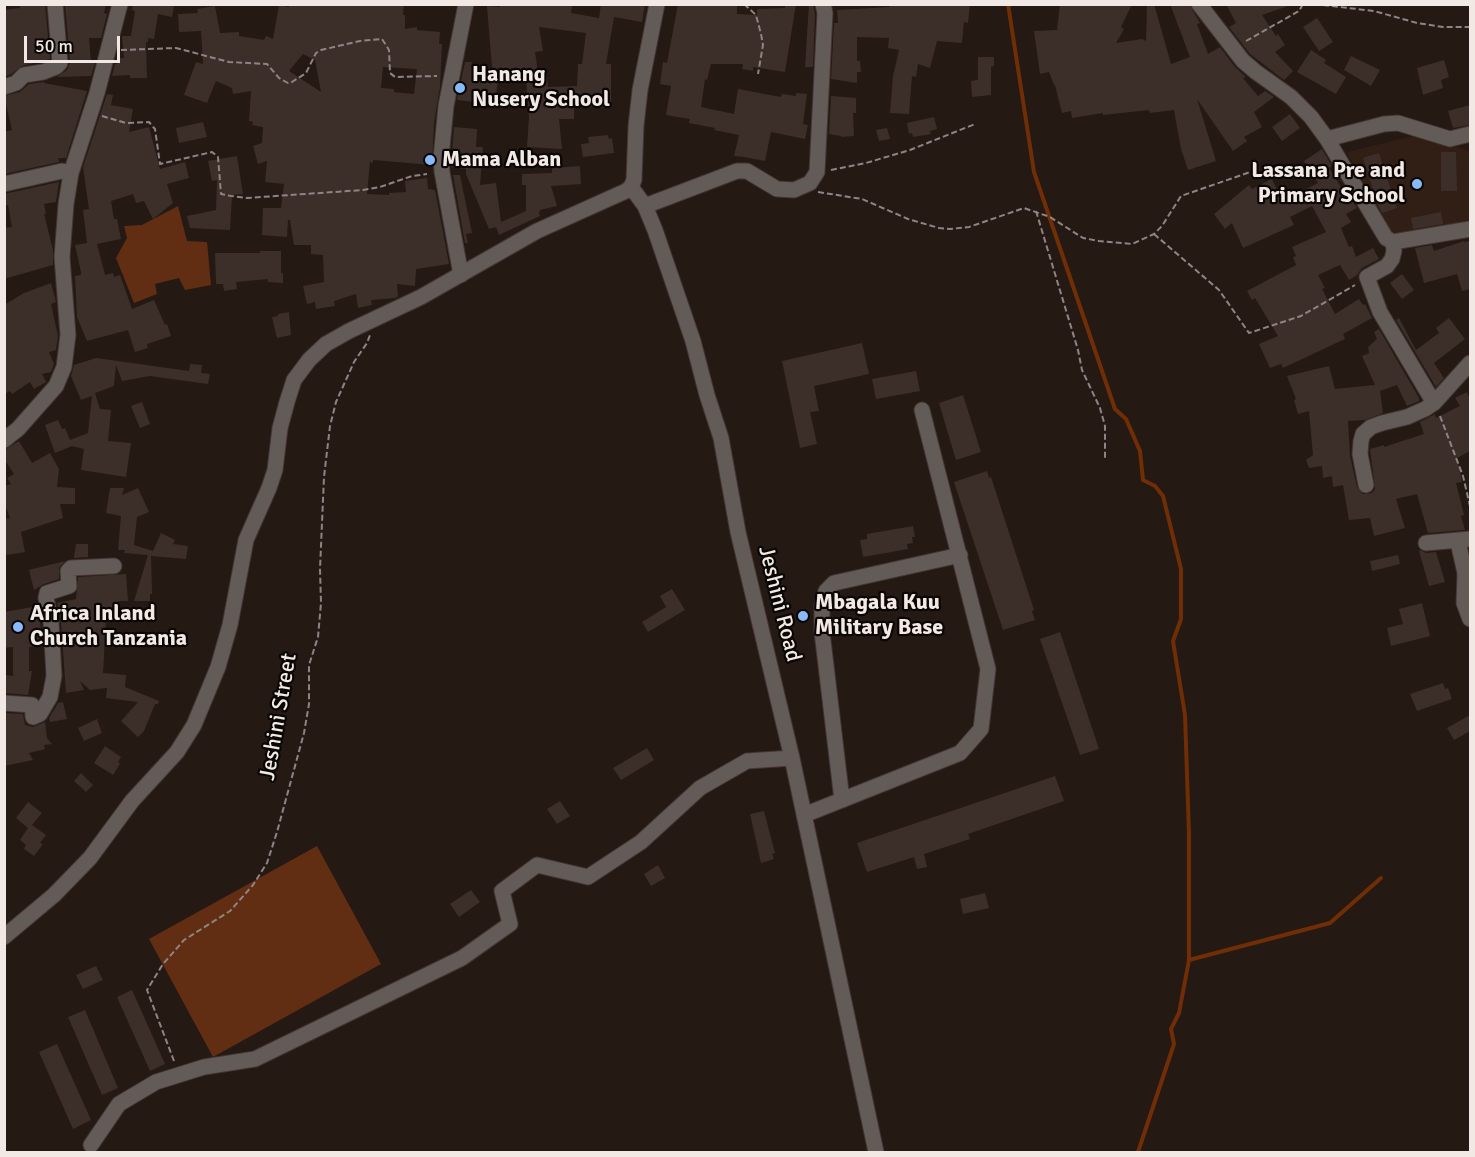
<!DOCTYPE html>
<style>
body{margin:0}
#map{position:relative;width:1475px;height:1157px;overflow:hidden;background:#251913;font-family:Signika,sans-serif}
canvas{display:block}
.frame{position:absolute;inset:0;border:6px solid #f2e9e5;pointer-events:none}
.scale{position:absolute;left:24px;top:36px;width:96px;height:27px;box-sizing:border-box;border:3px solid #f2e9e5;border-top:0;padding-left:8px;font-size:18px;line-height:21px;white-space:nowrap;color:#f2e9e5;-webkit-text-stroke:4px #0a0604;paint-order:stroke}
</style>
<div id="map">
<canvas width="1475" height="1157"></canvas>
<div class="frame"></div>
<div class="scale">50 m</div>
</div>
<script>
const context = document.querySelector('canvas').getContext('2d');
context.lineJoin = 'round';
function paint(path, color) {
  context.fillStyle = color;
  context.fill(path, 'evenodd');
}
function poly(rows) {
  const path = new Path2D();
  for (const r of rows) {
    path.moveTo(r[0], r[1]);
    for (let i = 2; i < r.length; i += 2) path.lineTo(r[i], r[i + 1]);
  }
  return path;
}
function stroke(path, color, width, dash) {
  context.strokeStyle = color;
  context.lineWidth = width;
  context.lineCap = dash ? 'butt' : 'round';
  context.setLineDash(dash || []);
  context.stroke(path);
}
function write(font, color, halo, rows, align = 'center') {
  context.font = font + ' Signika,sans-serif';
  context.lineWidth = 4.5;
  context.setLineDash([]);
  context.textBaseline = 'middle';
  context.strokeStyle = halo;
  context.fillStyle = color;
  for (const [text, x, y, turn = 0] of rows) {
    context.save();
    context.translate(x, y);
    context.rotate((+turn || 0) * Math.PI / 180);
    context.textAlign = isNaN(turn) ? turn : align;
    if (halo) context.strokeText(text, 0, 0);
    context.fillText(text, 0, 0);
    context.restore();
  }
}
const built = poly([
 [1413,136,1441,141,1470,152,1470,226,1395,235,1387,231,1347,152]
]);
const green = poly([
 [178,206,187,241,207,242,211,285,185,290,179,278,155,284,157,294,134,303,116,258,127,238,124,226,142,225],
 [317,846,381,964,213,1057,149,939]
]);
const stream = poly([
 [1008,4,1034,172,1115,409,1126,419,1140,451,1143,480,1155,486,1163,496,1181,569,1181,619,1173,641,1185,715,1189,834,1189,960,1179,1013,1171,1029,1174,1044,1138,1152],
 [1189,960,1330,923,1381,878]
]);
const building = poly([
 [19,4,45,4,50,59,22,66,11,74,4,77,4,10,20,8],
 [65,4,106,4,104,13,107,14,101,38,89,38,91,62,95,63,91,76,57,77,67,70,70,63],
 [133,4,173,4,174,6,172,17,158,14,154,39,148,38,148,42,146,42,147,78,130,78,130,75,112,76,115,64,117,64,117,58,124,58,122,36,131,36,135,11,132,10],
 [289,4,404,4,403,15,405,15,405,29,417,27,417,30,440,32,439,44,442,44,440,87,434,123,432,165,373,160,373,163,370,162,367,194,389,195,389,193,406,192,405,181,427,178,428,189,435,190,449,264,416,269,415,286,397,284,398,297,395,298,371,300,372,305,358,308,356,294,334,301,335,306,316,309,315,302,307,304,303,286,324,282,323,255,311,254,311,245,294,245,290,220,288,220,287,237,262,235,263,208,281,208,284,184,265,182,267,161,258,164,253,146,262,143,263,127,252,125,253,122,249,121,251,91,233,94,232,88,216,81,207,103,184,95,196,62,203,64,201,31,179,32,178,14,198,13,197,9,215,6,220,33,239,32,239,36,264,40,266,36,273,39,279,5,289,7],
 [303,54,315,60,321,92,289,71],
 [383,67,417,69,414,94,394,92,394,89,381,88],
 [500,4,564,4,572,6,571,13,599,18,601,4,645,4,642,22,614,17,606,64,611,64,611,108,574,106,574,119,559,119,562,149,527,147,529,117,526,79,498,79,496,96,478,94,475,95,475,102,457,100,465,62,472,62,471,67,492,68,487,6,500,7],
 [539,27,586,33,582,64,578,64,577,86,548,87,547,77,539,79,535,52,543,51],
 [678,4,737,4,737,14,757,15,757,9,785,8,785,4,796,4,785,72,753,67,753,71,742,69,743,64,711,64,707,80,705,79,701,107,734,114,738,89,781,97,782,94,796,96,796,93,807,94,803,124,808,125,805,139,771,132,765,161,744,157,734,156,739,135,714,130,715,128,689,123,690,119,666,115,671,86,660,84,663,62,667,63],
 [809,4,813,4,815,14,813,67,805,67],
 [886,4,970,4,968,23,964,22,962,43,937,41,930,68,918,64,916,77,912,76,909,114,890,113,893,76,899,50,888,48,889,38,857,37,857,61,860,61,861,72,857,72,857,83,831,79,834,23,838,23,837,10,890,7],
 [1060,4,1132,4,1121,27,1124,29,1116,43,1142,39,1146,41,1147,4,1154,4,1171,64,1190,57,1170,4,1189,4,1200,23,1197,24,1208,54,1220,47,1235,67,1246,77,1243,78,1258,96,1265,91,1274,97,1254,112,1262,127,1244,137,1247,141,1233,151,1197,99,1216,161,1188,170,1181,149,1174,110,1150,113,1149,110,1103,115,1103,113,1072,118,1071,111,1062,113,1055,85,1054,85,1049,72,1040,74,1034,31,1057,30],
 [1226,4,1288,4,1288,6,1262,15,1276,36,1278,34,1285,45,1275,52,1293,71,1284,80,1250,54,1229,27,1236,23],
 [1317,18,1333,42,1319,51,1303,27],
 [1311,50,1326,60,1324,63,1346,77,1336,94,1297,72],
 [1351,56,1380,70,1371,86,1344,70],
 [978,57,994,57,994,66,991,67,991,95,972,97,971,81,978,80],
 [1444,60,1449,77,1441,80,1443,88,1423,95,1417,68],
 [44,82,44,83,87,91,66,158,58,158,59,162,4,174,4,132,12,130,4,96,20,92,29,84],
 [107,94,113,95,111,105,133,109,129,132,149,127,160,169,185,162,189,178,167,184,173,203,153,219,144,201,136,203,133,194,111,201,114,219,117,219,121,239,97,244,105,275,113,273,114,277,120,275,132,309,154,300,165,325,167,324,171,336,147,344,148,348,135,352,128,330,87,341,77,317,75,276,81,275,81,272,75,245,87,243,83,210,89,209,83,167],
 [831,96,856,98,856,113,853,113,854,136,842,137,841,136,829,134],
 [1470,105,1470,125,1453,128,1448,111],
 [1290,114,1300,128,1282,141,1272,127],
 [934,117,937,129,930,131,931,134,913,137,912,133,909,134,907,123],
 [203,122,207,137,179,143,176,128],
 [454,127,477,129,476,147,483,147,480,185,496,183,501,222,526,211,526,185,522,185,522,174,552,173,552,168,580,166,581,184,551,186,557,206,540,210,539,213,540,216,499,235,496,227,489,229,466,174,466,169,451,167],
 [887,128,890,139,879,141,876,130],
 [608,135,609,139,612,138,614,153,583,157,581,144,589,143,588,137],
 [1322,149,1332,166,1329,168,1347,197,1349,196,1357,208,1346,214,1351,222,1341,228,1349,247,1352,246,1356,257,1373,248,1379,259,1362,268,1357,275,1349,280,1340,265,1318,275,1325,288,1322,289,1335,314,1359,299,1363,305,1365,304,1372,318,1343,334,1345,339,1283,368,1281,364,1270,368,1259,344,1278,336,1255,298,1252,300,1247,291,1296,265,1293,257,1296,256,1292,247,1326,232,1312,206,1290,217,1294,225,1243,248,1232,223,1225,229,1214,214,1249,185,1252,189,1272,179,1277,190,1282,188,1287,199,1318,183,1304,161],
 [1441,152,1456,152,1457,191,1441,191],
 [1379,153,1397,208,1382,213,1378,205,1363,158],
 [237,156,243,194,232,195,230,230,190,228,187,216,216,210,217,180,212,181,208,161],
 [453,175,460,175,472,233,466,234,468,243,465,243],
 [59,182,56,202,44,204,46,214,44,214,53,250,53,265,4,279,4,228,12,227,8,205,4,206,4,194],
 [1441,212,1443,224,1413,229,1411,218],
 [1464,241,1464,242,1470,241,1470,289,1462,291,1457,274,1424,283,1415,248,1432,245,1434,251],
 [260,251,281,251,281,273,283,273,283,283,268,282,268,279,236,282,237,289,224,291,223,284,216,284,215,253,260,253],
 [1402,274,1414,290,1402,299,1390,283],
 [51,283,56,302,51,304,58,336,56,350,49,352,54,364,51,372,42,374,46,382,34,389,30,382,12,394,10,391,4,394,4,305,24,293],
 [289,312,291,335,277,338,272,317,278,316,278,314],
 [1399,318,1416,350,1439,333,1436,328,1449,318,1465,339,1434,363,1444,378,1436,387,1396,320],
 [1379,329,1419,398,1419,401,1407,406,1397,385,1380,391,1383,413,1365,420,1348,421,1350,456,1357,487,1363,494,1372,493,1375,489,1370,449,1384,445,1384,447,1424,434,1420,422,1435,414,1436,418,1460,406,1455,398,1467,392,1470,399,1470,451,1457,458,1462,482,1456,483,1464,515,1461,516,1465,530,1428,533,1417,494,1396,499,1405,528,1374,536,1370,518,1349,520,1343,485,1333,487,1332,476,1323,478,1322,466,1309,468,1306,460,1313,455,1309,411,1298,414,1294,400,1296,399,1287,376,1329,366,1335,389,1375,385,1362,356,1369,353,1368,347,1377,339,1374,332],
 [862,343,869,374,814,386,819,411,810,412,817,444,800,448,782,361],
 [96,358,189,371,190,364,202,365,201,373,210,374,208,384,150,376,122,381,116,365,114,386,95,393,100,409,111,410,108,441,131,443,126,477,81,470,84,449,72,446,55,453,45,425,58,420,62,429,65,428,70,440,88,433,92,396,81,400,71,376,74,365],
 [916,371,920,391,876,399,872,379],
 [963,395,981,452,956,460,939,403],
 [142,402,150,424,140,428,131,406],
 [19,441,32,463,50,453,59,469,57,487,75,488,75,504,60,504,63,518,21,532,25,552,7,555,4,551,4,519,10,518,4,502,4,486,11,484,7,478,14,474,4,459,4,450],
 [987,471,989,478,991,477,1034,610,1032,611,1035,620,1003,630,954,482],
 [110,488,124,488,122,495,138,488,149,512,137,517,134,545,153,551,161,533,175,540,173,544,188,546,186,559,151,556,152,594,150,594,150,601,134,601,148,555,124,553,125,550,118,550,121,516,106,513],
 [913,526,915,537,912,537,913,543,907,544,908,549,863,557,860,540,867,539,867,534],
 [76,544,88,544,88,557,74,558],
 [1420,550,1426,553,1436,552,1445,582,1429,586,1419,551],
 [1398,555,1400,564,1372,571,1370,561],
 [65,561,59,568,59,579,44,584,34,590,29,570],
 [126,574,128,601,118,601,119,607,113,608,113,620,106,620,103,673,126,675,125,687,159,701,158,704,155,704,144,731,138,737,121,721,138,702,106,698,107,688,90,690,80,681,84,690,66,693,61,621,57,603,76,599,78,577],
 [672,589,685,610,648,632,642,622,666,607,660,596],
 [1422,603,1430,636,1391,646,1387,628,1403,624,1399,609],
 [38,606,43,646,29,647,29,671,32,671,28,695,4,693,6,675,13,676,13,647,4,648,4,612],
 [1060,632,1099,749,1080,755,1040,639],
 [1443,683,1445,689,1448,688,1452,699,1417,711,1410,694],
 [63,702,67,719,50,722,49,718,58,703],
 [4,713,23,714,25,725,33,727,45,722,47,738,52,744,44,745,45,749,29,753,33,760,4,766],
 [1470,715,1470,731,1454,740,1447,728],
 [97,719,102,733,84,741,78,728],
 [105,746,121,757,118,762,120,764,113,775,94,763],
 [647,748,654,760,621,780,613,768],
 [81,773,93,785,86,792,74,781],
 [1055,776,1064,801,968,834,970,839,924,854,927,867,917,869,914,857,867,872,857,843],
 [560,801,570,816,557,824,547,809],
 [28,802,42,813,32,825,46,835,40,843,43,844,34,856,24,849,26,845,20,840,28,828,16,818],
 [764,811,775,853,772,854,774,859,761,863,750,814],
 [658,865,665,878,651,886,644,874],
 [471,890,480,902,459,917,450,904],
 [985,893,989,908,963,914,960,899],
 [96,966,103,980,83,989,76,975],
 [132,990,165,1064,150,1071,117,997],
 [85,1010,118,1088,102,1095,68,1017],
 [57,1044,91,1120,73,1129,39,1052]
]);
const path = poly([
 [744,4,756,15,761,34,763,45,758,74],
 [1314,4,1374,11,1417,23,1443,27,1470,27],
 [1246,41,1299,11,1303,4],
 [121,50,176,48,229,62,267,64,279,78,288,83,292,82,306,73,316,53,321,50,360,41,382,39,389,50,390,73,395,77,437,76],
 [102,116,126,123,149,122,155,129,160,164,212,152,218,157,221,194,231,196,247,198,363,190,380,187,412,176,427,174],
 [831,170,866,163,910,150,975,124],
 [818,192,862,199,908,219,939,228,950,229,969,227,1024,208,1050,217,1083,238,1099,241,1132,244,1154,234,1162,226,1181,196,1256,170],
 [1036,211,1078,350,1082,370,1100,408,1105,426,1105,459],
 [1154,234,1219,290,1249,333,1301,316,1355,285],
 [1440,416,1463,476,1470,506],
 [174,1061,147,990,163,964,184,940,230,911,253,885,267,863,277,832,304,733,309,704,309,665,318,637,321,603,320,569,324,477,330,426,336,402,354,362,367,343,370,335]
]);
const minor = poly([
 [1199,4,1243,61,1256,72,1291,97,1311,117,1327,139,1386,238,1393,242,1470,229],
 [4,87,16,83,24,75,43,72,56,67,60,63,55,4],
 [1327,139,1384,124,1398,123,1450,139,1470,134],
 [4,184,62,171,71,173],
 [631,187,645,206,655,230,693,341,707,395,721,438,738,532,792,758,876,1152],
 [631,187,634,180,636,126,640,90,657,4],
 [645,206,737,171,747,171,777,189,794,190,810,183,817,172,825,13,823,4],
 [1393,242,1394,251,1392,259,1387,266,1367,277,1380,312,1434,403],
 [461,275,442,172,441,158,446,106,466,4],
 [4,440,18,429,56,386,64,367,68,335,62,257,66,204,71,173,97,93,120,4],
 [1366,485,1360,454,1361,441,1363,434,1371,427,1382,423,1407,417,1425,409,1434,403,1470,363],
 [1458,542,1465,573,1464,603,1470,619],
 [1426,543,1470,539],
 [4,703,32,705,33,717,40,714,50,697,54,676,51,622,46,598,47,593,69,586,68,571,71,568,114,566],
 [842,800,822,632,822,605,826,591,834,583,960,555],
 [804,815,960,753,981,729,988,669,922,410],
 [4,937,54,895,90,858,132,801,177,752,194,725,218,667,230,625,246,540,269,488,275,470,280,428,287,402,294,380,309,360,326,344,349,331,421,297,537,231,626,191,631,187],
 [91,1145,119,1104,156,1082,204,1067,255,1059,462,958,510,924,502,891,537,865,588,877,641,842,700,788,747,761,792,758]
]);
const markers = [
 [460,88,6,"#89bafc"],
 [430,160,6,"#89bafc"],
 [1417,184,6,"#89bafc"],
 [803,616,6,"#89bafc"],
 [18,627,6,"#89bafc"]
];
const poiNames = [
 ["Hanang",472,75],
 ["Nusery School",472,100],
 ["Mama Alban",442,160],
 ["Lassana Pre and",1405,171,"right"],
 ["Primary School",1405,196,"right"],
 ["Mbagala Kuu",815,603],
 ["Military Base",815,628],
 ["Africa Inland",30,614],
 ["Church Tanzania",30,639]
];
const streetNames = [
 ["Jeshini Road",779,604,76],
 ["Jeshini Street",279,717,-80]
];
paint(built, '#311f16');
paint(green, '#612e13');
stroke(stream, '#6f2e05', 4);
paint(building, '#3c2f29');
stroke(minor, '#423630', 17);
stroke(path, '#8f8580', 2, [6, 3]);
stroke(minor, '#625b58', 15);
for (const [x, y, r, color] of markers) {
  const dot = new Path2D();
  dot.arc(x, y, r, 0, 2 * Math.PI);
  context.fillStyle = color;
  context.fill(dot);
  stroke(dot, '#0a0604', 2);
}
write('bold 22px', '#f2e9e5', '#0a0604', poiNames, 'left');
write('22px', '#f2e9e5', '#0a0604', streetNames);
</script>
